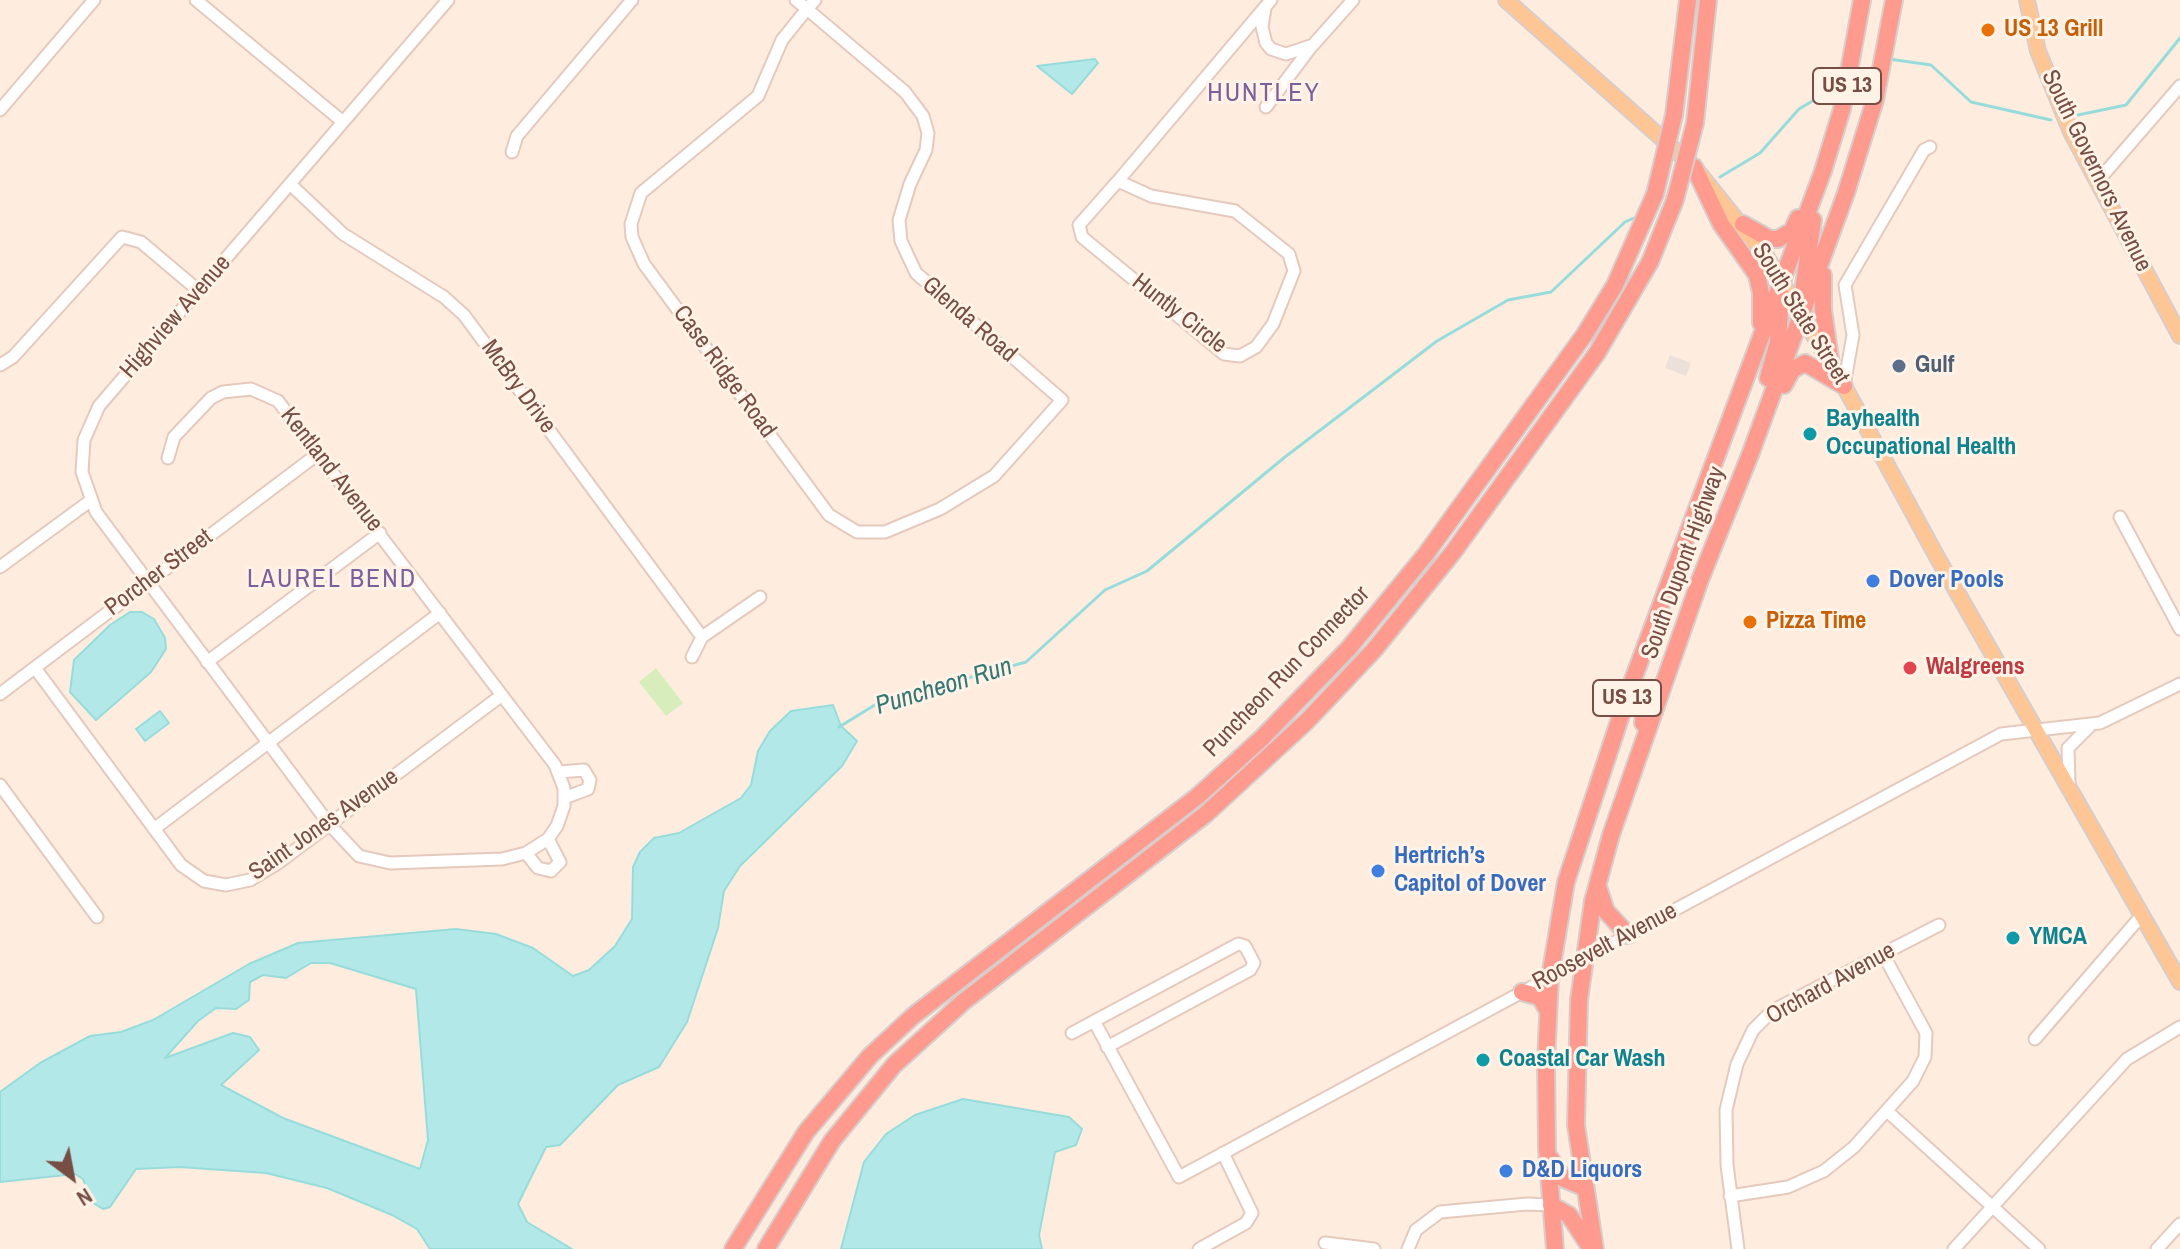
<!DOCTYPE html>
<meta charset="utf-8">
<style>
body{margin:0}
#map{position:relative;width:2180px;height:1249px;overflow:hidden;background:#feeddf;font-family:"Archivo Narrow",sans-serif}
canvas{display:block}
.north{position:absolute;left:32px;top:1137px;width:80px;height:80px;-webkit-text-stroke:6px #fff2e7;paint-order:stroke;rotate:148deg;font-size:22px;font-weight:700;line-height:32px;text-align:center;color:#774e44}
.north::after{content:'';display:block;margin:auto;width:28px;height:36px;background:#774e44;clip-path:polygon(50% 0,100% 100%,50% 72%,0 100%)}
</style>
<div id="map">
<canvas width="2180" height="1249"></canvas>
<div class="north">N</div>
</div>
<script>
const context = document.querySelector('canvas').getContext('2d');
context.lineJoin = 'round';
function paint(path, color) {
  context.fillStyle = color;
  context.fill(path, 'evenodd');
}
function poly(rows) {
  const path = new Path2D();
  for (const r of rows) {
    path.moveTo(r[0], r[1]);
    for (let i = 2; i < r.length; i += 2) path.lineTo(r[i], r[i + 1]);
  }
  return path;
}
function stroke(path, color, width, dash) {
  context.strokeStyle = color;
  context.lineWidth = width;
  context.lineCap = dash ? 'butt' : 'round';
  context.setLineDash(dash || []);
  context.stroke(path);
}
function write(font, color, halo, rows, align = 'center') {
  context.font = font + ' "Archivo Narrow",sans-serif';
  context.lineWidth = 6;
  context.setLineDash([]);
  context.textBaseline = 'middle';
  context.strokeStyle = halo;
  context.fillStyle = color;
  for (const [text, x, y, turn = 0] of rows) {
    context.save();
    context.translate(x, y);
    context.rotate((+turn || 0) * Math.PI / 180);
    context.textAlign = isNaN(turn) ? turn : align;
    if (halo) context.strokeText(text, 0, 0);
    context.fillText(text, 0, 0);
    context.restore();
  }
}
const industrial = poly([
 [1670,355,1691,363,1686,376,1665,368]
]);
const green = poly([
 [656,668,683,703,666,716,639,682]
]);
const water = poly([
 [1095,59,1098,63,1072,94,1037,66,1095,59],
 [130,612,142,612,154,619,165,638,166,649,151,672,96,720,70,692,74,660,110,625,130,612],
 [833,705,841,726,857,741,842,766,740,866,724,891,718,928,687,1022,659,1067,618,1085,560,1145,546,1147,518,1204,527,1222,572,1249,430,1249,417,1229,392,1215,327,1188,266,1173,179,1167,136,1169,110,1207,103,1209,93,1203,83,1179,75,1174,0,1182,0,1092,40,1063,90,1036,121,1032,153,1020,249,964,298,943,456,929,496,934,533,948,573,976,589,970,615,946,632,919,633,867,640,852,654,838,679,833,741,798,751,785,758,751,770,731,791,711,833,705],
 [311,963,330,963,416,989,428,1140,420,1169,283,1118,221,1085,259,1050,250,1037,233,1033,165,1058,198,1021,216,1008,236,1009,249,1000,250,982,263,975,286,978,311,963],
 [160,711,169,723,145,741,136,729,160,711],
 [963,1099,1069,1117,1082,1129,1076,1145,1055,1152,1039,1235,1042,1249,841,1249,864,1162,886,1134,915,1115,963,1099]
]);
const stream = poly([
 [1889,59,1931,65,1971,102,2051,120],
 [2078,115,2126,105,2180,38],
 [1720,177,1760,153,1799,109,1839,85],
 [839,727,878,703,1026,662,1105,590,1147,571,1285,457,1437,341,1508,300,1551,292,1625,222,1634,218]
]);
const minor = poly([
 [196,0,343,122],
 [796,0,807,9,905,92,923,116,928,133,926,150,910,184,899,220,901,241,916,273,1062,400,994,476,940,509,885,532,857,532,829,515,644,264,632,237,631,224,641,193,758,96,782,40,807,9,815,0],
 [1265,8,1262,27,1266,43,1271,49,1286,54,1313,45,1353,0],
 [1266,107,1311,47],
 [0,110,94,0],
 [512,152,517,136,632,0],
 [1118,181,1151,196,1235,211,1289,254,1294,271,1273,324,1256,347,1240,356,1224,354,1082,237,1079,225,1118,181],
 [1118,181,1271,0],
 [2097,182,2180,86],
 [290,184,343,234,444,297,464,315,702,637],
 [0,365,13,357,122,237,141,242,199,291],
 [1844,386,1853,335,1845,285,1924,150,1930,147],
 [168,458,174,437,211,398,223,392,251,389,278,401,555,765,564,788,564,806,557,826,548,839,526,853,502,859,390,863,359,856,329,824,96,512,82,472,84,440,99,406,448,0],
 [2120,517,2180,629],
 [0,567,90,501],
 [692,657,702,637,760,597],
 [207,662,380,533],
 [35,668,181,865,204,881,226,885,250,880,278,863,502,695],
 [0,694,319,453],
 [559,772,584,770,590,780,588,789,564,798],
 [2069,784,2068,748,2089,727],
 [0,785,97,917],
 [154,829,440,613],
 [526,853,538,868,551,871,560,862,548,839],
 [1094,1021,1179,1177,2001,734,2100,723,2180,684],
 [1072,1033,1238,944,1245,946,1254,963,1250,970,1107,1047],
 [2035,1039,2142,915],
 [1887,1111,2039,1249],
 [1730,1196,1788,1187,1824,1171,1854,1147,1913,1081,1925,1057,1926,1033,1883,954],
 [1325,1243,1374,1249],
 [1199,1249,1246,1223,1252,1213,1223,1153],
 [1408,1249,1416,1230,1440,1212,1527,1204,1551,1205],
 [1738,1249,1727,1165,1726,1110,1737,1064,1753,1030,1772,1011,1939,925],
 [1954,1249,2127,1059,2180,1027],
 [2157,1249,2180,1224]
]);
const major = poly([
 [1506,0,1694,167,1768,259,1844,386,1937,557,2180,982],
 [2027,0,2038,51,2071,132,2180,336]
]);
const highway = poly([
 [1674,115,1688,0],
 [1695,123,1708,0],
 [1694,167,1721,224,1757,275,1761,293,1761,323],
 [1743,224,1770,239,1778,239,1792,231,1798,218],
 [1823,275,1823,310,1831,365],
 [1802,300,1813,220],
 [1768,378,1778,342,1781,295],
 [1784,385,1792,370,1805,363,1844,386],
 [1631,685,1645,694,1643,723],
 [1598,887,1606,911,1628,935],
 [1522,992,1540,997,1548,1011],
 [1550,1158,1564,1179,1583,1187],
 [1551,1205,1569,1215,1588,1244],
 [733,1249,806,1132,870,1056,913,1016,1198,796,1262,738,1349,648,1426,554,1585,334,1615,285,1655,194],
 [766,1249,832,1141,894,1065,963,1002,1206,814,1307,721,1374,650,1454,551,1597,353,1650,262,1675,200],
 [1555,1249,1547,1149,1546,1062,1550,977,1566,882,1631,685,1823,171,1842,109,1862,0],
 [1595,1249,1576,1125,1579,1000,1593,901,1611,835,1700,580,1750,455,1846,193,1875,100,1894,0]
]);
const highwayBridge = poly([
 [1655,194,1674,115],
 [1675,200,1695,123]
]);
const markers = [
 [1988,30,8,"#e8710a"],
 [1899,366,8,"#5c6f8a"],
 [1810,434,8,"#0f9aa8"],
 [1873,581,8,"#3f7fe0"],
 [1750,622,8,"#e8710a"],
 [1910,668,8,"#e0444e"],
 [1378,871,8,"#3f7fe0"],
 [2013,938,8,"#0f9aa8"],
 [1483,1060,8,"#0f9aa8"],
 [1506,1171,8,"#3f7fe0"]
];
const shields = [
 [1847,86,68],
 [1627,698,68]
];
const shieldNames = [
 ["US 13",1847,86],
 ["US 13",1627,698]
];
const foodNames = [
 ["US 13 Grill",2004,30],
 ["Pizza Time",1766,622]
];
const streetNames = [
 ["South Governors Avenue",2096,171,64],
 ["Huntly Circle",1179,314,38],
 ["South State Street",1800,314,58],
 ["Highview Avenue",176,317,-49],
 ["Glenda Road",969,320,41],
 ["Case Ridge Road",724,372,54],
 ["McBry Drive",518,387,54],
 ["Kentland Avenue",331,470,52],
 ["South Dupont Highway",1684,563,-70],
 ["Porcher Street",159,573,-37],
 ["Puncheon Run Connector",1287,672,-46],
 ["Saint Jones Avenue",324,825,-35],
 ["Roosevelt Avenue",1605,947,-28],
 ["Orchard Avenue",1831,984,-29]
];
const serviceNames = [
 ["Gulf",1915,366]
];
const cultureNames = [
 ["Bayhealth",1826,420],
 ["Occupational Health",1826,448],
 ["YMCA",2029,938],
 ["Coastal Car Wash",1499,1060]
];
const shopNames = [
 ["Dover Pools",1889,581],
 ["Hertrich’s",1394,857],
 ["Capitol of Dover",1394,885],
 ["D&D Liquors",1522,1171]
];
const healthNames = [
 ["Walgreens",1926,668]
];
const neighbourhoodNames = [
 ["HUNTLEY",1264,94],
 ["LAUREL BEND",332,580]
];
const waterNames = [
 ["Puncheon Run",944,687,-17]
];
paint(industrial, '#ece0db');
paint(green, '#d8edbc');
paint(water, '#b2e9e8');
stroke(water, '#97dcdb', 2);
stroke(stream, '#97dcdb', 3);
stroke(minor, '#e5c9bd', 15);
stroke(major, '#d9cdcb', 18);
stroke(highway, '#d9cdcb', 20);
stroke(minor, '#fff', 11);
stroke(major, '#ffc695', 14);
stroke(highway, '#ff9a8f', 16);
stroke(highwayBridge, '#d9cdcb', 20, []);
stroke(highwayBridge, '#ff9a8f', 16);
for (const [x, y, r, color] of markers) {
  const dot = new Path2D();
  dot.arc(x, y, r, 0, 2 * Math.PI);
  context.fillStyle = color;
  context.fill(dot);
  stroke(dot, '#fff2e7', 3);
}
for (const [x, y, w] of shields) {
  const box = new Path2D();
  box.roundRect(x - w / 2, y - 18, w, 36, 6);
  context.fillStyle = '#fff2e7';
  context.fill(box);
  stroke(box, '#774e44', 2);
}
write('bold 22px', '#774e44', null, shieldNames);
write('bold 24px', '#c56008', '#fff2e7', foodNames, 'left');
write('24px', '#774e44', '#fff2e7', streetNames);
write('bold 24px', '#4e5e75', '#fff2e7', serviceNames, 'left');
write('bold 24px', '#0d838f', '#fff2e7', cultureNames, 'left');
write('bold 24px', '#366cbe', '#fff2e7', shopNames, 'left');
write('bold 24px', '#be3a42', '#fff2e7', healthNames, 'left');
context.letterSpacing = '2px';
write('26px', '#7d5f9b', '#fff2e7', neighbourhoodNames);
context.letterSpacing = '0px';
write('italic 26px', '#357776', '#fff2e7', waterNames);
</script>
